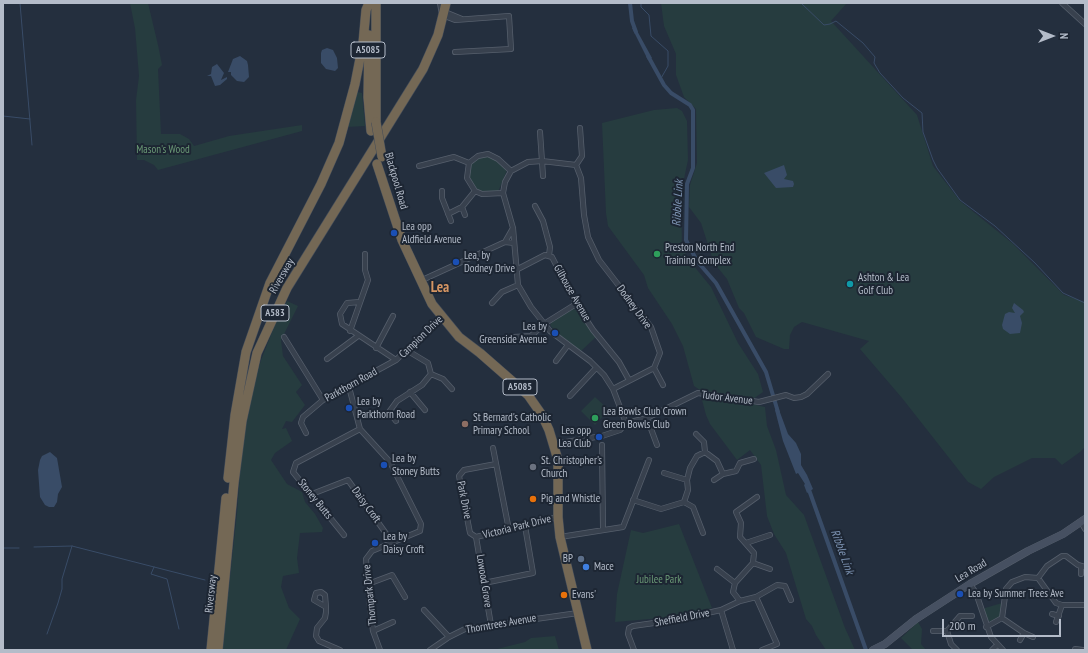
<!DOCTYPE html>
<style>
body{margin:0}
#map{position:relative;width:1088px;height:653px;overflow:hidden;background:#242f3e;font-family:"PT Sans Narrow",sans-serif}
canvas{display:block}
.frame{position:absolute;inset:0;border:4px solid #b4bcc9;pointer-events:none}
.north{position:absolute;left:1032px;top:16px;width:40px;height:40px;-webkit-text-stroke:3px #1d2633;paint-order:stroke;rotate:90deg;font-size:11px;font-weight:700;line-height:16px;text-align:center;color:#b4bcc9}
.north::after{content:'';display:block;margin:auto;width:14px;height:18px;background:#b4bcc9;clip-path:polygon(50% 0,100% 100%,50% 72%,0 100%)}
.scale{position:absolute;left:942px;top:619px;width:119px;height:18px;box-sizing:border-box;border:2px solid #b4bcc9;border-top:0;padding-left:5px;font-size:12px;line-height:14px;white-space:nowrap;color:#b4bcc9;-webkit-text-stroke:3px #1d2633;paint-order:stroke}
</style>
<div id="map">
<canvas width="1088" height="653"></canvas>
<div class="frame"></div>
<div class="north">N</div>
<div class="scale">200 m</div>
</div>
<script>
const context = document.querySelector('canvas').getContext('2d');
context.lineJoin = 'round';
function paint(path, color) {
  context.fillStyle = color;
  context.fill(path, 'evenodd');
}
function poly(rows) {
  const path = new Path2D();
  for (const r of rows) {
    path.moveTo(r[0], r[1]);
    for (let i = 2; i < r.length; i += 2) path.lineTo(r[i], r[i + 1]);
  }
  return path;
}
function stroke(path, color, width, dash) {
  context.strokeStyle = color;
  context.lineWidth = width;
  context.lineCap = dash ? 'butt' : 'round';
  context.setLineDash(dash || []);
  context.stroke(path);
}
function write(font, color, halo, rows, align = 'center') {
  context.font = font + ' "PT Sans Narrow",sans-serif';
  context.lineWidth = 4;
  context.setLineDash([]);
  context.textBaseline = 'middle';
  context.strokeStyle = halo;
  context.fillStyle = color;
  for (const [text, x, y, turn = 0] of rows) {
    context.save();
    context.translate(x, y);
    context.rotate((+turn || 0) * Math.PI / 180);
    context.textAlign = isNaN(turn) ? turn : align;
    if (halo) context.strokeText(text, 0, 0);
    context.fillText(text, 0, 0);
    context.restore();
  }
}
const green = poly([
 [130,3,148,3,158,45,162,65,158,69,161,134,180,134,189,139,194,146,229,136,302,125,302,131,158,170,154,165,144,160,137,160,136,100,139,76,135,28],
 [661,3,847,3,831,21,917,115,933,166,960,201,1012,243,1064,295,1085,302,1085,447,1080,452,1062,465,1055,458,1032,458,994,477,981,489,968,482,902,398,860,349,869,341,802,322,794,327,790,335,789,349,784,349,756,337,744,313,739,308,727,279,714,263,701,223,689,207,690,185,697,163,696,109,684,97,676,75,676,54,664,26],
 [357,92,362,93,365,126,347,127],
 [677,108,682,111,687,121,688,160,681,193,682,247,689,260,711,287,738,343,758,374,763,392,753,399,700,390,694,386,683,346,672,324,648,288,644,275,608,226,606,213,602,123,654,110],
 [488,156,495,158,507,170,498,192,482,192,475,189,469,179,470,167,473,161,479,157],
 [287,301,298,306,281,340,283,356,302,385,296,392,305,405,292,422,286,421,282,429,286,428,292,441,275,453,271,460,287,484,302,492,305,502,315,514,323,528,322,532,300,533,297,558,299,573,283,576,281,587,289,608,300,619,286,650,222,650,237,513,240,471,248,407,261,360,277,320],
 [573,309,576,310,596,337,581,351,558,334,550,325,552,322],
 [710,395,765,407,767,426,776,450,786,495,804,515,845,628,855,650,826,650,816,635,812,626,806,619,786,553,774,534,767,516,761,465,750,450,737,460,710,424,706,415,701,396],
 [595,397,609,410,595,425,581,411],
 [679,524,712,608,673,617,615,622,617,594,631,530,643,533],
 [1002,603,1002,614,997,620,993,622,988,621,984,610,985,608],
 [918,622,922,629,921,644,926,650,913,650,901,638],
 [555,636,559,650,493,650,525,642,531,638]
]);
const water = poly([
 [635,27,652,58,648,60,632,28],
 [327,48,333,50,337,58,338,68,335,71,326,69,321,63,321,53,322,50],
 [240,56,247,61,248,65,249,77,244,82,237,81,231,75,231,72,228,72,233,59],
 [217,64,224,73,221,80,227,77,227,79,220,85,215,86,211,76,207,76,211,74,212,67],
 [784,165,787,175,784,179,793,181,794,184,793,187,776,188,764,173],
 [1014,303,1023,310,1024,312,1020,316,1022,323,1020,333,1010,334,1003,329,1002,325,1005,314,1009,312,1015,313,1012,308],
 [778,407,788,434,796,443,801,454,801,465,807,475,813,489,807,493,804,485,805,484,798,473,796,474,783,441,775,410],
 [50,452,57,458,62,487,58,494,57,502,54,507,49,507,45,505,40,497,38,470,40,460,42,456]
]);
const stream = poly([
 [20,3,32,145],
 [641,3,641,7,649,15,651,36,668,51,668,66,660,80],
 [801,3,824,25,830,24,836,21,863,43,875,57,874,63,880,73,903,98,922,113,923,132,933,160,937,168,960,200,995,226,1035,263,1063,293,1085,303],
 [3,116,30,119],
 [34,547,72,546,205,580],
 [3,548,19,548],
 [154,567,151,574,167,579,179,629],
 [47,634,58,603,62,589,62,579,72,546]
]);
const canal = poly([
 [630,3,632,21,636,32],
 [648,56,664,85,671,93,690,105,693,110,693,168,687,184,686,240,697,261,716,283,766,372,778,412],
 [808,487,866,650]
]);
const street = poly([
 [440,3,442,15,455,20,509,16,511,49,455,52],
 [1062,3,1085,24],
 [445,12,462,19],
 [540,132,543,176],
 [576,165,582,156,580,128],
 [419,166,454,157,469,163],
 [442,191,442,198,451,221],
 [503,193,482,194,475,191,467,178,469,163,478,156,488,154,498,159,511,171],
 [535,206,543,221,550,247,549,256],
 [462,207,465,215],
 [448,214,462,207,475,191],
 [505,242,513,228],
 [516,270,545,255,552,257,576,304,593,330,619,362,629,380],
 [420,281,505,242,514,243],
 [360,302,347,303,340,314,342,324,396,360],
 [492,303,502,292,518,285],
 [350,331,368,280,365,270,365,254],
 [284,337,323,400],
 [514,337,531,336,544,324,576,304],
 [376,348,393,316],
 [327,359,358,336],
 [556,361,568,345],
 [654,368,663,385],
 [431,374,443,379,452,389],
 [349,387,360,429,390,462,421,524,420,531,372,551,366,559,370,608,373,631,380,650],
 [613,389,654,368,660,353,651,327,599,260,588,237,584,215,581,178,576,165,542,161,528,162,511,171,505,182,503,193,513,228,518,285,531,307,550,331,590,361,604,375,613,389,626,423],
 [410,392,425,410],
 [570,396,596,368],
 [647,418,657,445],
 [396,421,389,412,397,401,422,385,431,374,428,363,408,351],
 [306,433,301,423,303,417,316,406,323,400,396,360,443,315],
 [696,434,704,442,705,452],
 [554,444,602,436,620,430,626,423,647,418,698,393,759,402,786,395,794,398,801,397,807,394,828,374],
 [602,445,603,529],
 [493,448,509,530],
 [664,473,687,480],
 [714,480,723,474,736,471,740,463,754,459],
 [312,494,348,480,392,542],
 [633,500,661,509,684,502,688,490,687,480,690,468,697,456,705,452,717,461,723,474],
 [684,502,693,507,703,533],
 [1081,522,1085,529],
 [344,535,293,472,296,463,360,429],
 [476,537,470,533,459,476,464,470,496,464],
 [476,537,491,625],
 [476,537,558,517],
 [560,537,623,527,649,460],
 [746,543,770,535],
 [753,563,770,569],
 [717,569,735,583],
 [1081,574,1081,567],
 [1038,578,1047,566,1062,556,1066,556,1078,565,1085,567],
 [484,583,533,573,525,526],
 [368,584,392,575,405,597],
 [970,584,976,593,991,637,1003,650],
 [756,597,777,644,762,650],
 [740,601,733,592,735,583,753,563,754,553,740,537,741,523,736,512,757,497],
 [326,607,325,595,321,592,316,593,314,600,326,607,326,612,325,618,317,628,316,636,319,641,340,650],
 [424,610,449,637],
 [721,610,733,650],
 [1052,614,1059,616],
 [1002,618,1024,633,1033,637],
 [1056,622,1062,605],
 [986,627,1002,618,1006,589,1012,582,1025,577,1038,578,1056,603,1062,605,1085,605],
 [373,631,393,622],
 [933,631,947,631],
 [1020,640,1024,633],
 [1075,649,1083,650],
 [430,650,449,637,465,629,578,613],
 [634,650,628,634,629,628,633,626,675,620,721,610,740,601,756,597,777,585,785,586,791,600],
 [957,650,951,644,947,631,960,616,972,616],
 [992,650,997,645]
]);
const secondary = poly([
 [873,650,885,644,916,619,970,584,1028,551,1063,534,1085,519]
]);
const highway = poly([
 [376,3,376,122],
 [369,35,368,97,371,131],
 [377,164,402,240,432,304,459,337,480,353,528,395,542,415,549,430,558,460,558,517,560,537,587,650],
 [228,478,235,415,246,352,270,283,321,184,339,143,355,84,363,43,366,10,369,3],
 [211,650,226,498],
 [218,650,234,483,242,421,257,353,287,288,423,69,438,35,446,3]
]);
const highwayBridge = poly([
 [376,122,382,157]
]);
const markers = [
 [394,233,4,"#1a4fb4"],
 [657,254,4,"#2e9e5b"],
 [456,262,4,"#1a4fb4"],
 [850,284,4,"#0f9aa8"],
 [555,333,4,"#1a4fb4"],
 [349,408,4,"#1a4fb4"],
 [595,418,4,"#2e9e5b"],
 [465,424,4,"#8d6e63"],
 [599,437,4,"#1a4fb4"],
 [384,465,4,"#1a4fb4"],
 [533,467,4,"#6b7280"],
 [533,499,4,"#e8710a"],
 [375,543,4,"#1a4fb4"],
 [581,559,4,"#5c6f8a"],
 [586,567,4,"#3f7fe0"],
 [960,594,4,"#1a4fb4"],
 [564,595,4,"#e8710a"]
];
const shields = [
 [368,50,34],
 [275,313,28],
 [520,387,34]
];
const shieldNames = [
 ["A5085",368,50],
 ["A583",275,313],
 ["A5085",520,387]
];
const parkNames = [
 ["Mason's Wood",163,150],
 ["Jubilee Park",659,580]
];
const streetNames = [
 ["Blackpool Road",396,181,74],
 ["Riversway",282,276,-60],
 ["Gilhouse Avenue",572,293,60],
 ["Dodney Drive",634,307,54],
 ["Campion Drive",421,337,-44],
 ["Parkthorn Road",351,385,-29],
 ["Tudor Avenue",727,398,7],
 ["Stoney Butts",315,499,51],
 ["Park Drive",464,500,79],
 ["Daisy Croft",366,505,54],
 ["Victoria Park Drive",517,527,-14],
 ["Lea Road",971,571,-31],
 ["Lowood Grove",484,581,81],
 ["Riversway",211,594,-84],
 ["Thornpark Drive",370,595,-96],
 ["Sheffield Drive",682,618,-11],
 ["Thorntrees Avenue",501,624,-10]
];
const poiNames = [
 ["Lea opp",402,227],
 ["Aldfield Avenue",402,240],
 ["Preston North End",665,248],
 ["Training Complex",665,261],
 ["Lea, by",464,256],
 ["Dodney Drive",464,269],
 ["Ashton & Lea",858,278],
 ["Golf Club",858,291],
 ["Lea by",547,327,"right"],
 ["Greenside Avenue",547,340,"right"],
 ["Lea by",357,402],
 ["Parkthorn Road",357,415],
 ["Lea Bowls Club Crown",603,412],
 ["Green Bowls Club",603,425],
 ["St Bernard's Catholic",473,418],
 ["Primary School",473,431],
 ["Lea opp",591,431,"right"],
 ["Lea Club",591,444,"right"],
 ["Lea by",392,459],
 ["Stoney Butts",392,472],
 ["St. Christopher's",541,461],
 ["Church",541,474],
 ["Pig and Whistle",541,499],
 ["Lea by",383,537],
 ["Daisy Croft",383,550],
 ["BP",573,559,"right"],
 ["Mace",594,567],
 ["Lea by Summer Trees Ave",968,594],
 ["Evans'",572,595]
];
const waterNames = [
 ["Ribble Link",678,203,-87],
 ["Ribble Link",842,552,70]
];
const districtNames = [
 ["Lea",440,288]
];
paint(green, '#263c3f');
paint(water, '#394c67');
stroke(stream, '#394c67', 1);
stroke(canal, '#394c67', 4);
stroke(street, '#565f6c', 6);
stroke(secondary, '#565f6c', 8);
stroke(highway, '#434c59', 10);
stroke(street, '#38414e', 4.5);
stroke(secondary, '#465061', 7);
stroke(highway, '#746855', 9);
stroke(highwayBridge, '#434c59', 10, []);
stroke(highwayBridge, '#746855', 9);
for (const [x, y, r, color] of markers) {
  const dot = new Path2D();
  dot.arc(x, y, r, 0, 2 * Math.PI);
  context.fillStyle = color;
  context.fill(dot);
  stroke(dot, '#1d2633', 1.5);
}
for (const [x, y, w] of shields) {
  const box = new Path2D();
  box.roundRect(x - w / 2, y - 8, w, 16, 3);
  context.fillStyle = '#1d2633';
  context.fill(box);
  stroke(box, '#b4bcc9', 1);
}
write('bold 10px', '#b4bcc9', null, shieldNames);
write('11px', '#6b9a76', '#1d2633', parkNames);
write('11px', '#b4bcc9', '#1d2633', streetNames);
write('11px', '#b4bcc9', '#1d2633', poiNames, 'left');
write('italic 12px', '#7c92b1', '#1d2633', waterNames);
write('bold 15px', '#d59563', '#1d2633', districtNames);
</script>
